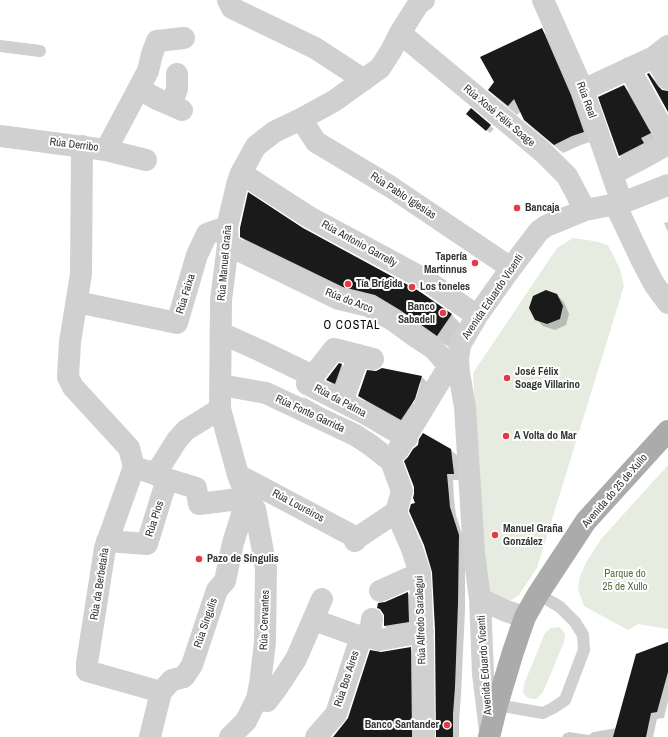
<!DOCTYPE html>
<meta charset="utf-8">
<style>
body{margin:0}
canvas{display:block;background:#fff}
</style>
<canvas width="668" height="737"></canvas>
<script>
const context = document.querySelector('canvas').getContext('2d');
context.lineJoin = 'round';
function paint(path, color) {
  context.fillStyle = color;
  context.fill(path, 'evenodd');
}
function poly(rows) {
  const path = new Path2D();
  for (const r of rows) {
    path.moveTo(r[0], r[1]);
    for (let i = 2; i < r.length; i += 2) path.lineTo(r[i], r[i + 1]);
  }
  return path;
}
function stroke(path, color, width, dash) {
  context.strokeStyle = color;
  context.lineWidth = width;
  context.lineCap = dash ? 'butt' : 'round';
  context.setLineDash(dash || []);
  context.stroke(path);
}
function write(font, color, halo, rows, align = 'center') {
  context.font = font + ' "Archivo Narrow",sans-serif';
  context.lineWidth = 4;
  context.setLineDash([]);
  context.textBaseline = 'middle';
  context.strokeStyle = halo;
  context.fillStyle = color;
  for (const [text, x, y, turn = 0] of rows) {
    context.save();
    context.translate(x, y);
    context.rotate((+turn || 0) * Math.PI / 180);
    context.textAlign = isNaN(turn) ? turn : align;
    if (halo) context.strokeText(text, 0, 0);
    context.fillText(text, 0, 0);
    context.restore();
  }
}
const green = poly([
 [573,238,594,241,608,245,620,269,624,286,537,568,519,595,510,601,489,594,482,544,473,373,557,248],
 [668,465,668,629,638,624,628,630,584,606,578,589,580,576,587,561,602,538],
 [560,627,565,634,564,642,543,692,536,699,528,698,523,693,524,684,545,633,551,628]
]);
const shadow = poly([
 [541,29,550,38,593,141,581,145,563,153,534,129,525,119,521,111,517,115,498,99,489,90],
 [649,74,656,81,662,91,668,92,668,110],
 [624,86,630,92,656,139,626,162,620,156,600,97],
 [471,110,494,129,490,133,471,117],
 [668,222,668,232,664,223],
 [303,229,419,292,452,315,464,327,450,348,414,323,357,300,254,250,241,237],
 [557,295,564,302,569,314,566,325,555,330,543,326,536,319],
 [339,364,342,365,349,372,342,390,334,386,327,380],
 [382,369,422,377,432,387,412,429,369,405,359,395,376,372],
 [419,383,421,383,414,404,412,403],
 [302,396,320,406,323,409,307,401],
 [451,450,458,456,460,480,453,480,454,499,456,515,465,543,465,610,461,694,459,721,459,737,437,737,436,630,433,572,425,545,417,504],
 [408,593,412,597,413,626,389,630,385,626,385,614,378,608],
 [668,643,668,701,664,718,657,719,653,737,562,737,564,734,569,732,589,735,593,732,617,728],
 [410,648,416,654,417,737,334,737,346,723,381,653]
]);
const building = poly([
 [542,28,571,95,584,132,572,136,554,145,524,120,514,99,508,106,488,90,494,82,480,57],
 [649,73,658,86,662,90,668,91,668,112,647,74],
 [624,85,651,133,641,138,644,143,619,156,598,97],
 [471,108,491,125,486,131,466,114],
 [248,192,303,228,419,291,452,314,437,336,400,310,375,295,343,287,240,237,240,228],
 [546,290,557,294,563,306,560,319,547,324,535,320,529,308,533,296],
 [339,363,342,364,335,384,326,380],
 [382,368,422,376,415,399,401,420,358,396,367,370,376,371],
 [423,433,451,449,454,474,447,474,450,507,459,535,458,603,455,687,453,714,453,737,436,737,435,630,432,572,424,545,409,511,411,504,415,503,413,498,414,494,414,487,404,461,408,457,413,449,418,445,419,439],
 [408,592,409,622,384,626,384,615,380,609,377,608,378,603,385,602],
 [668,642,668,672,657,712,651,713,646,737,613,737,636,654],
 [411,647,412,737,333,737,345,722,348,718,370,650,381,652]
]);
const lane = poly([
 [0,46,40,51],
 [497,705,543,713,553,708,565,700,584,650,583,635,575,622,560,607,538,594]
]);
const street = poly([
 [228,0,232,8,315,48,364,80],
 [543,0,583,90,622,203],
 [400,33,543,152,567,176,585,210],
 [654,57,668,79],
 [629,68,668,138],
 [139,89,159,100,182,110],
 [583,90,654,57,668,46],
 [171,105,177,89,177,74],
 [301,119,316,142,391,187,511,268],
 [0,136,106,150,146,160],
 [82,146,81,274,70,342,68,377,73,387,129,448,134,467],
 [106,150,148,71,152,54,157,41,184,38],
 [241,173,309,217,426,280,477,316],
 [612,174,643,158,668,144],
 [615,204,642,261,654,284,668,303],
 [228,245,339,299,369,306,394,321,413,335,433,348,449,366,459,373],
 [77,302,177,323,197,255,207,234,227,227],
 [221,333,261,351,313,376,307,384,366,414,407,438],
 [313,376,334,349,373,359],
 [221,385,266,393,355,435,369,444,391,461],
 [342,402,359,355],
 [398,450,449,366],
 [391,461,402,491,396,512,412,549,420,573,423,646,424,737],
 [152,473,167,479,196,488,199,504,247,498],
 [238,475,357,538],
 [107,541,147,544,167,479],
 [355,541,357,538,396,512],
 [380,591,420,573],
 [480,599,506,611,525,617],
 [314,620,361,637],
 [362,635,379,640,423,632],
 [161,692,87,671,87,663,105,548,134,467,152,473,160,467,177,440,186,430,220,409],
 [257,699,267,701,277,688,296,659,322,599],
 [490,731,483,674,480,599,474,553,465,407,459,373,458,359,460,345,477,316,511,268,539,231,546,226,585,210,622,203,668,185],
 [150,737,161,692,172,680,184,677,192,665,217,590,225,581,233,543,247,498],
 [230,737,246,721,257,699,260,684,265,642,266,568,257,519,255,509,247,498,238,475,220,409,221,300,228,245,227,227,237,185,241,173,256,146,274,132,301,119,334,101,380,68,391,51,400,33,419,3,424,0],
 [316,737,336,714,361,637,370,633,372,619]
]);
const primary = poly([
 [489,737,497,705,513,652,525,617,538,594,586,521,668,431]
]);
const markers = [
 [517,208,4,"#e63946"],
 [475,263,4,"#e63946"],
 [348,284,4,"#e63946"],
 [412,287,4,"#e63946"],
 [443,313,4,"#e63946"],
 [507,378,4,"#e63946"],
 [506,436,4,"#e63946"],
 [495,535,4,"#e63946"],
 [199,559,4,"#e63946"],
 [447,725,4,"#e63946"]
];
const streetNames = [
 ["Rúa Real",586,100,70],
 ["Rúa Xosé Félix Soage",499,116,40],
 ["Rúa Derribo",74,145,7],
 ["Rúa Pablo Iglesias",403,196,33],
 ["Rúa Antonio Garrelly",359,244,29],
 ["Rúa Manuel Graña",225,263,-85],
 ["Rúa Faixa",186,294,-73],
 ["Avenida Eduardo Vicenti",493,297,-56],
 ["Rúa do Arco",349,301,21],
 ["Rúa da Palma",340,401,28],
 ["Rúa Fonte Garrida",310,414,25],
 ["Avenida do 25 de Xullo",615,491,-49],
 ["Rúa Loureiros",298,506,28],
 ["Rúa Pios",155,519,-72],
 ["Rúa da Berbetaña",100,584,-81],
 ["Rúa Cervantes",265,620,-88],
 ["Rúa Alfredo Saralegui",421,620,-92],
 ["Rúa Síngulis",206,623,-71],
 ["Avenida Eduardo Vicenti",485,665,-94],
 ["Rúa Bos Aires",347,679,-72]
];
const poiNames = [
 ["Bancaja",525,208],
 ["Tapería",467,257,"right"],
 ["Martinnus",467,270,"right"],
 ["Tía Brígida",356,284],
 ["Los toneles",420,287],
 ["Banco",435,307,"right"],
 ["Sabadell",435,320,"right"],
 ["José Félix",515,372],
 ["Soage Villarino",515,385],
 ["A Volta do Mar",514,436],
 ["Manuel Graña",503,529],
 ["González",503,542],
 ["Pazo de Síngulis",207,559],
 ["Banco Santander",439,725,"right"]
];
const parkNames = [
 ["Parque do",625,574],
 ["25 de Xullo",625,587]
];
const neighbourhoodNames = [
 ["O COSTAL",352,326]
];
paint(green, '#e6ecdf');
paint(shadow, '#0003');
paint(building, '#1a1a1a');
stroke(lane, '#d0d0d0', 12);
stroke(street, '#d0d0d0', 22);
stroke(primary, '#ababab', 22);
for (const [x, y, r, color] of markers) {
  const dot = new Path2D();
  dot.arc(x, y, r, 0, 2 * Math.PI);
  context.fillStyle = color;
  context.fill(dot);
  stroke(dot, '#fff', 1.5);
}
write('11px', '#333', '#fff', streetNames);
write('bold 11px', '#333', '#fff', poiNames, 'left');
write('11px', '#56703f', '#fff', parkNames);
context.letterSpacing = '1px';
write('12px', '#000', '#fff', neighbourhoodNames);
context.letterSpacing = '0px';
</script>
